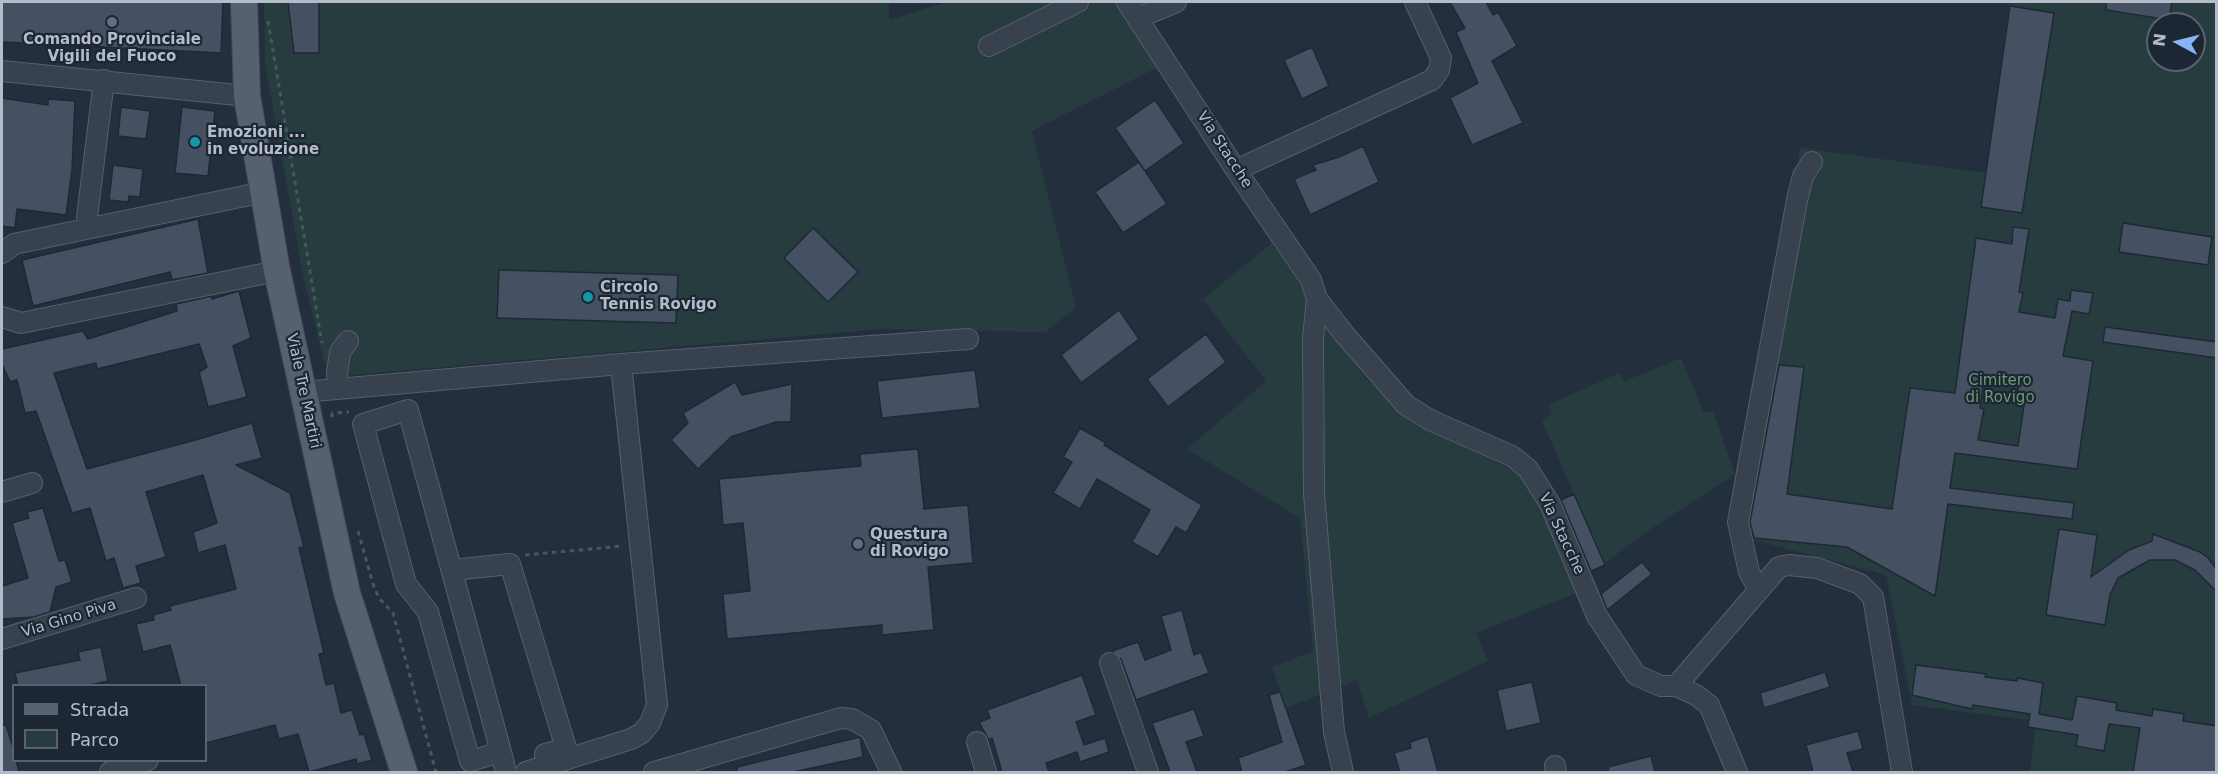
<!DOCTYPE html>
<style>
body{margin:0}
#map{position:relative;width:2218px;height:774px;overflow:hidden;background:#242f3e;font-family:"DejaVu Sans",sans-serif}
canvas{display:block}
.frame{position:absolute;inset:0;border:3px solid #b4bcc9;pointer-events:none}
.legend{position:absolute;left:12px;top:684px;width:195px;height:78px;box-sizing:border-box;background:#1d2633;border:2px solid #59626f;margin:0;padding:8px 10px;list-style:none;font-size:18px;color:#b4bcc9}
.legend li{display:flex;align-items:center;gap:12px;height:30px}
.legend b{width:30px;border:2px solid #59626f}
.north{position:absolute;left:2146px;top:12px;width:60px;height:60px;box-sizing:border-box;background:#1d2633;border:2px solid #59626f;border-radius:50%;rotate:277deg;font-size:16px;font-weight:700;line-height:24px;text-align:center;color:#b4bcc9}
.north::after{content:'';display:block;margin:auto;width:21px;height:27px;background:#8ab4f8;clip-path:polygon(50% 0,100% 100%,50% 72%,0 100%)}
</style>
<div id="map">
<canvas width="2218" height="774"></canvas>
<div class="frame"></div>
<ul class="legend">
<li><b style="height:8px;background:#56606e"></b>Strada</li>
<li><b style="height:16px;background:#263c3f"></b>Parco</li>
</ul>
<div class="north">N</div>
</div>
<script>
const context = document.querySelector('canvas').getContext('2d');
context.lineJoin = 'round';
function paint(path, color) {
  context.fillStyle = color;
  context.fill(path, 'evenodd');
}
function poly(rows) {
  const path = new Path2D();
  for (const r of rows) {
    path.moveTo(r[0], r[1]);
    for (let i = 2; i < r.length; i += 2) path.lineTo(r[i], r[i + 1]);
  }
  return path;
}
function stroke(path, color, width, dash) {
  context.strokeStyle = color;
  context.lineWidth = width;
  context.lineCap = dash ? 'butt' : 'round';
  context.setLineDash(dash || []);
  context.stroke(path);
}
function write(font, color, halo, rows, align = 'center') {
  context.font = font + ' "DejaVu Sans",sans-serif';
  context.lineWidth = 4.5;
  context.setLineDash([]);
  context.textBaseline = 'middle';
  context.strokeStyle = halo;
  context.fillStyle = color;
  for (const [text, x, y, turn = 0] of rows) {
    context.save();
    context.translate(x, y);
    context.rotate((+turn || 0) * Math.PI / 180);
    context.textAlign = isNaN(turn) ? turn : align;
    if (halo) context.strokeText(text, 0, 0);
    context.fillText(text, 0, 0);
    context.restore();
  }
}
const green = poly([
 [264,2,889,2,889,20,947,2,1120,2,1162,65,1032,131,1076,308,1045,332,881,329,328,377,303,276,265,63],
 [2009,2,2216,2,2216,772,2030,772,2036,721,1912,705,1886,575,1742,537,1800,148,1986,173],
 [2158,24,2194,24,2194,60,2158,60],
 [1272,243,1338,342,1365,377,1388,398,1416,423,1476,450,1519,475,1538,498,1577,593,1476,633,1488,661,1369,718,1357,680,1286,708,1272,667,1313,651,1300,518,1187,449,1266,381,1203,299],
 [1681,358,1704,413,1713,411,1735,474,1642,535,1597,569,1585,574,1553,503,1574,494,1542,421,1552,414,1548,405,1619,373,1624,381]
]);
const building = poly([
 [2,2,223,2,221,53,2,42,2,2],
 [288,2,319,2,319,53,294,53,288,2],
 [1450,2,1486,2,1493,15,1498,12,1517,46,1492,61,1523,123,1472,145,1450,98,1478,83,1456,32,1465,28,1450,2],
 [2106,2,2172,2,2169,20,2106,10,2106,2],
 [2010,6,2054,13,2022,213,1981,207,2010,6],
 [1312,47,1329,86,1302,99,1284,60,1312,47],
 [2,98,48,105,48,99,75,101,72,170,66,215,17,209,15,228,2,226,2,98],
 [1155,100,1184,143,1145,171,1115,128,1155,100],
 [121,107,150,111,146,139,118,136,121,107],
 [182,107,215,111,208,176,175,173,182,107],
 [1363,146,1379,182,1310,215,1294,179,1316,170,1313,165,1339,157,1363,146],
 [1139,162,1167,204,1123,233,1095,192,1139,162],
 [113,165,143,169,140,197,129,196,128,202,109,200,113,165],
 [198,219,208,273,172,280,170,272,33,306,22,260,198,219],
 [2123,223,2212,237,2208,265,2119,252,2123,223],
 [2013,227,2029,229,2019,292,2023,293,2019,312,2055,318,2058,299,2070,301,2071,290,2093,293,2089,314,2072,311,2063,356,2093,361,2077,469,1955,453,1950,488,2074,503,2072,519,1948,504,1935,596,1847,547,1754,538,1750,522,1779,365,1804,367,1787,494,1892,509,1910,388,1955,393,1976,238,2012,244,2013,227],
 [1984,379,2019,383,2017,397,2025,399,2018,446,1978,440,1984,409,1980,408,1984,379],
 [813,228,858,272,828,302,784,258,813,228],
 [499,270,678,275,676,323,497,318,499,270],
 [239,291,251,338,233,346,247,397,208,407,199,372,207,367,199,344,97,369,96,363,54,373,87,469,199,439,252,423,262,458,236,465,290,493,304,547,299,548,324,653,319,654,326,685,334,683,341,713,352,710,360,735,364,734,372,760,357,764,356,759,309,772,298,734,279,739,275,725,206,743,206,686,181,686,170,645,143,652,136,624,154,620,153,615,171,610,170,606,236,589,225,545,198,553,193,532,217,523,203,475,146,492,166,557,136,566,141,583,123,588,114,558,106,561,90,508,72,513,36,411,25,413,17,380,10,382,2,364,2,349,83,331,88,339,177,311,176,304,212,296,212,299,239,291],
 [1119,310,1139,339,1081,383,1061,355,1119,310],
 [2105,327,2217,342,2217,358,2103,342,2105,327],
 [1206,334,1226,362,1168,407,1147,379,1206,334],
 [975,370,980,408,882,418,877,381,975,370],
 [735,382,742,395,792,384,791,422,776,422,731,437,698,469,671,440,688,423,683,413,735,382],
 [1080,428,1106,443,1104,445,1202,505,1186,533,1176,527,1158,557,1132,542,1150,510,1097,479,1080,509,1053,493,1072,462,1063,457,1080,428],
 [918,449,924,509,968,505,973,563,928,567,934,630,882,635,882,625,727,639,723,594,750,591,743,523,723,525,719,479,861,466,860,454,918,449],
 [1574,494,1605,565,1591,571,1561,500,1574,494],
 [43,508,59,561,65,560,72,582,56,587,50,612,34,617,2,619,2,586,28,578,12,523,29,518,27,512,43,508],
 [2059,529,2097,535,2091,577,2129,550,2152,541,2153,534,2200,552,2208,558,2217,570,2217,592,2195,570,2175,560,2150,560,2118,578,2110,595,2105,625,2046,615,2059,529],
 [1642,562,1652,574,1607,610,1601,594,1642,562],
 [1182,610,1194,655,1201,652,1209,673,1136,700,1121,659,1112,651,1138,642,1145,660,1171,650,1161,616,1182,610],
 [101,647,108,681,85,686,18,686,15,673,80,660,78,652,101,647],
 [1916,665,1986,674,1985,677,2017,681,2017,678,2043,683,2039,714,2072,720,2077,696,2117,703,2116,710,2152,716,2153,709,2184,714,2183,721,2217,726,2217,772,2133,772,2140,728,2109,724,2104,751,2076,746,2078,735,2028,727,2030,714,1973,705,1972,709,1912,695,1916,665],
 [1825,672,1830,687,1764,708,1760,693,1825,672],
 [1082,675,1096,715,1076,722,1084,745,1105,738,1109,752,1080,762,1077,752,1046,763,1049,772,1002,772,992,738,989,740,979,722,990,718,987,710,1082,675],
 [1532,682,1541,723,1506,731,1497,690,1532,682],
 [1280,692,1306,765,1285,772,1242,772,1238,758,1282,742,1269,695,1280,692],
 [1194,709,1204,736,1186,742,1197,772,1170,772,1152,723,1194,709],
 [2,725,6,725,14,751,14,760,16,760,19,772,2,772,2,725],
 [1858,731,1863,749,1847,753,1853,772,1813,772,1806,745,1858,731],
 [1428,736,1438,772,1400,772,1394,753,1411,748,1410,742,1428,736],
 [860,737,863,757,793,772,737,772,737,767,860,737],
 [1651,756,1655,772,1609,772,1608,767,1651,756]
]);
const path = poly([
 [268,21,322,343],
 [331,417,333,413,349,412],
 [358,531,373,584,379,598,393,613,436,772],
 [525,555,623,546]
]);
const minor = poly([
 [1127,2,1236,170,1311,280,1317,299,1345,335,1406,405,1430,420,1512,456,1528,469,1550,504,1597,616,1636,675,1661,686,1676,686,1696,695,1709,705,1737,772],
 [1138,18,1176,2],
 [989,46,1078,2],
 [2,71,247,96],
 [1236,170,1432,80,1439,70,1441,58,1415,2],
 [87,217,104,80],
 [2,253,14,244,264,192],
 [1317,299,1313,338,1314,494,1334,732,1343,772],
 [2,317,21,323,277,271],
 [338,389,337,373,340,352,348,341],
 [303,392,621,364,968,339],
 [2,492,32,483],
 [452,570,510,564,566,748,545,754],
 [1759,590,1749,572,1738,522,1797,200,1803,176,1812,162],
 [2,639,136,598],
 [1110,663,1148,772],
 [1676,686,1779,567,1789,565,1817,568,1860,584,1873,597,1902,772],
 [977,742,986,772],
 [501,752,470,761,428,612,406,584,363,424,408,410,501,752,506,772],
 [1555,766,1556,772],
 [110,772,148,760],
 [526,772,631,739,642,733,650,723,657,705,621,364],
 [654,772,841,718,852,719,871,730,891,772]
]);
const major = poly([
 [244,2,247,96,277,271,347,593,404,772]
]);
const markers = [
 [112,22,6,"#5c6f8a"],
 [195,142,6,"#0f9aa8"],
 [588,297,6,"#0f9aa8"],
 [858,544,6,"#5c6f8a"]
];
const poiNames = [
 ["Comando Provinciale",112,40,"center"],
 ["Vigili del Fuoco",112,57,"center"],
 ["Emozioni ...",207,133],
 ["in evoluzione",207,150],
 ["Circolo",600,288],
 ["Tennis Rovigo",600,305],
 ["Questura",870,535],
 ["di Rovigo",870,552]
];
const streetNames = [
 ["Via Stacche",1224,150,57],
 ["Viale Tre Martiri",303,391,78],
 ["Via Stacche",1561,534,65],
 ["Via Gino Piva",69,619,-17]
];
const parkNames = [
 ["Cimitero",2000,381],
 ["di Rovigo",2000,398]
];
paint(green, '#263c3f');
paint(building, '#455162');
stroke(building, '#1f2835', 1.5);
stroke(minor, '#565f6c', 22);
stroke(major, '#414a57', 28);
stroke(path, '#44595c', 3, [4.5, 4.5]);
stroke(minor, '#38414e', 20);
stroke(major, '#56606e', 26);
for (const [x, y, r, color] of markers) {
  const dot = new Path2D();
  dot.arc(x, y, r, 0, 2 * Math.PI);
  context.fillStyle = color;
  context.fill(dot);
  stroke(dot, '#1d2633', 2);
}
write('bold 15px', '#b4bcc9', '#1d2633', poiNames, 'left');
write('15px', '#b4bcc9', '#1d2633', streetNames);
write('15px', '#6b9a76', '#1d2633', parkNames);
</script>
